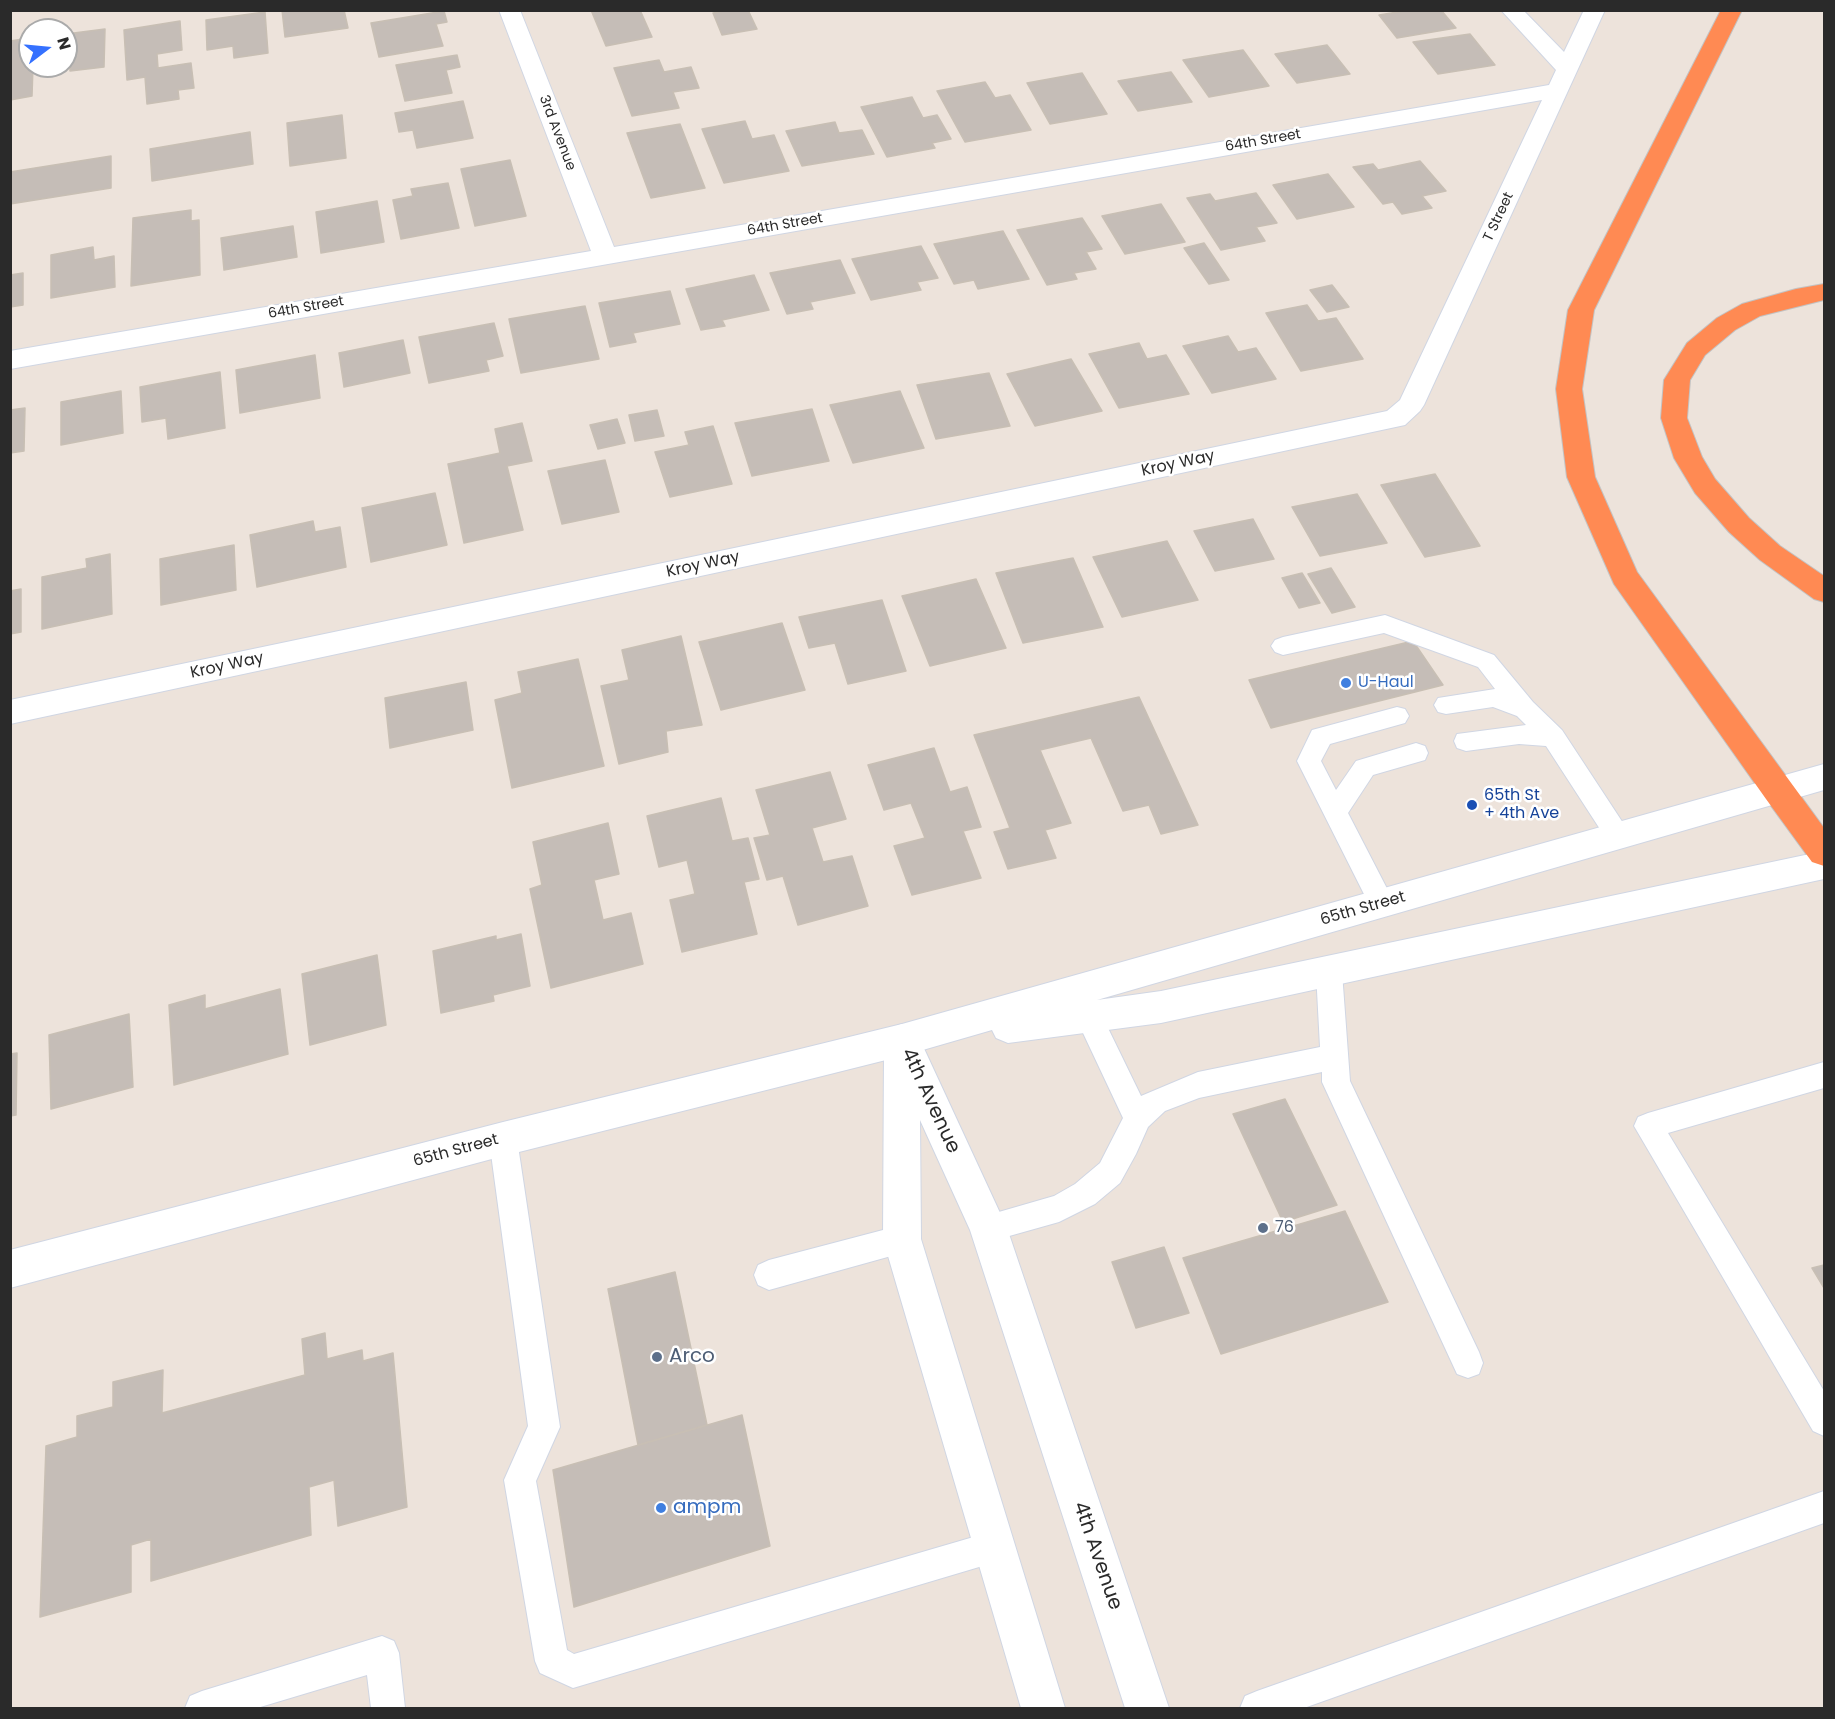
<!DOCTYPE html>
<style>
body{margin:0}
#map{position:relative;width:1835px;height:1719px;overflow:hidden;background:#ede3db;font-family:Poppins,sans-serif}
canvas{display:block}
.frame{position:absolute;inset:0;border:12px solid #2a2a2a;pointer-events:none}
.north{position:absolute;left:18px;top:18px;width:60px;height:60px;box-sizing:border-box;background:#fff;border:2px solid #aaa;border-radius:50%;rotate:74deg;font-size:16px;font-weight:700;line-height:24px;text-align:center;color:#2a2a2a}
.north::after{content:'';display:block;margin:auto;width:21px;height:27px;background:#3571ff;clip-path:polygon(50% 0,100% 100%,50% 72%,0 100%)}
</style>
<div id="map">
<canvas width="1835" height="1719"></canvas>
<div class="frame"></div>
<div class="north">N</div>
</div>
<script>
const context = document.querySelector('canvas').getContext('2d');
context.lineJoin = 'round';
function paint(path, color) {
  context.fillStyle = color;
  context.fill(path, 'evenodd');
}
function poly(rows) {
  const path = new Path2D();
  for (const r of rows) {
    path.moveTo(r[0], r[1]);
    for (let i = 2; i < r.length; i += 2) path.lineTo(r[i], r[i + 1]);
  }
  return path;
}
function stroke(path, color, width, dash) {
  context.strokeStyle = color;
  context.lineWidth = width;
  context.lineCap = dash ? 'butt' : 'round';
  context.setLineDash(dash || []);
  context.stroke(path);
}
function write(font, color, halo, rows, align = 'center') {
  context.font = font + ' Poppins,sans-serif';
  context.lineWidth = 5;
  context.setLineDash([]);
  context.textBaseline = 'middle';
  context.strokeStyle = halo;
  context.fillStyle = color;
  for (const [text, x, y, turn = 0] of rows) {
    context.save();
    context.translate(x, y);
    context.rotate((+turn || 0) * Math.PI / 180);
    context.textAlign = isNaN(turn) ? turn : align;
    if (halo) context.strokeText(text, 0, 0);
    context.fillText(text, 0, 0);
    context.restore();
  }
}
const building = poly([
 [282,10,344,10,348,28,285,37,282,10],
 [591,10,640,10,652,37,606,46,591,10],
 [729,10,748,10,757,29,722,35,713,13,729,10],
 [1410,10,1441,10,1456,28,1397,38,1379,15,1410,10],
 [444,11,447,22,436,24,443,46,379,57,371,23,444,11],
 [265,12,268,53,234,58,233,46,207,50,206,20,265,12],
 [180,21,182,50,157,54,158,68,191,63,194,88,178,90,179,99,147,104,145,77,127,80,124,30,180,21],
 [105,29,104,67,70,71,70,63,66,64,66,34,105,29],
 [1470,34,1495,65,1438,74,1413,42,1470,34],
 [30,38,30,66,33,66,32,96,10,100,10,41,30,38],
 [1327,45,1350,74,1297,83,1275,54,1327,45],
 [1243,50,1269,86,1209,97,1183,60,1243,50],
 [457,55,460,67,446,70,452,93,405,101,396,65,457,55],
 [659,60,664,72,691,67,699,88,673,92,679,108,632,116,614,68,659,60],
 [1171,72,1192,102,1138,111,1118,81,1171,72],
 [1082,73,1107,114,1050,124,1027,83,1082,73],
 [985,82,995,98,1010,95,1031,130,965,142,937,91,985,82],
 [912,97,923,118,937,115,951,139,932,143,935,148,887,157,861,107,912,97],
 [463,101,473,138,417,148,413,130,399,132,395,113,463,101],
 [342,115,346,158,290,166,287,123,342,115],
 [745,121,752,139,774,135,789,171,724,183,702,129,745,121],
 [835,122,839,133,862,130,874,154,802,166,786,131,835,122],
 [680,124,705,188,651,198,627,133,680,124],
 [250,132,253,164,152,181,150,149,250,132],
 [111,156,111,188,10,204,10,172,111,156],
 [510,160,526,216,475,226,461,169,510,160],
 [1420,161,1446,191,1422,196,1432,208,1402,214,1393,202,1383,204,1353,167,1373,164,1378,170,1420,161],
 [1328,174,1354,207,1297,219,1273,185,1328,174],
 [448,183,459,228,401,239,393,200,413,196,411,189,448,183],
 [1256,193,1277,223,1256,227,1265,241,1221,250,1187,198,1210,194,1215,201,1256,193],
 [377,201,384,242,321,253,316,212,377,201],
 [1161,204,1185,242,1125,254,1102,216,1161,204],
 [191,210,191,221,199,220,200,275,131,286,133,218,191,210],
 [1082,218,1102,249,1086,252,1096,269,1074,273,1077,279,1047,285,1017,230,1082,218],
 [293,226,297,257,224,270,221,238,293,226],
 [1003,231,1029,279,978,289,974,280,954,284,934,244,1003,231],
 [1204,243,1229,280,1209,284,1184,248,1204,243],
 [921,246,938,278,917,282,921,290,871,300,852,259,921,246],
 [93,247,94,260,114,256,115,287,51,298,51,255,93,247],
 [840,260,855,293,810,302,813,309,787,314,770,273,840,260],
 [23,273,23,305,10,307,10,275,23,273],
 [754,275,769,310,722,320,725,326,701,330,686,289,754,275],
 [1332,285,1349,307,1327,312,1310,290,1332,285],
 [670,291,680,324,633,333,636,342,610,347,599,303,670,291],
 [1307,305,1318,321,1336,318,1363,359,1301,371,1266,313,1307,305],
 [585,306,599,359,521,373,509,319,585,306],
 [494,323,503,356,486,360,489,371,429,383,419,337,494,323],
 [1228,336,1238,352,1256,348,1276,379,1212,393,1183,346,1228,336],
 [403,340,410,373,344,387,339,353,403,340],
 [1139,343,1147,359,1166,355,1189,394,1119,408,1089,354,1139,343],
 [315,355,320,398,240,413,236,370,315,355],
 [1071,359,1102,411,1035,426,1007,374,1071,359],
 [220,372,225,428,168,439,166,418,142,422,140,387,220,372],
 [989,373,1010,426,936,439,917,385,989,373],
 [121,391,123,433,61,445,61,402,121,391],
 [900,391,924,448,853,463,830,405,900,391],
 [25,408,24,451,10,453,10,410,25,408],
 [812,409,829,461,752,476,735,423,812,409],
 [657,410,664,436,635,441,629,415,657,410],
 [617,419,625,443,598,449,590,425,617,419],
 [522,423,532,461,507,466,523,530,464,543,448,464,500,453,495,429,522,423],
 [713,426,732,484,670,497,655,452,689,445,685,432,713,426],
 [605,460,619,512,562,524,548,471,605,460],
 [1435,474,1480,546,1425,557,1381,485,1435,474],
 [435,493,447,545,371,562,362,508,435,493],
 [1357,494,1387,543,1320,556,1292,507,1357,494],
 [1253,519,1274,559,1215,571,1194,531,1253,519],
 [313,521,315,532,340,527,346,567,257,587,250,535,313,521],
 [1167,541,1198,600,1122,617,1093,557,1167,541],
 [234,545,236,590,161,605,160,559,234,545],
 [110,554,112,614,42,629,42,577,87,568,86,559,110,554],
 [1073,558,1103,627,1023,643,996,573,1073,558],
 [1331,568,1355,607,1332,613,1308,574,1331,568],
 [1302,573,1320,603,1299,608,1282,578,1302,573],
 [976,579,1006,648,930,666,902,596,976,579],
 [21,589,21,632,10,634,10,591,21,589],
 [882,600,906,671,848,684,835,643,809,648,799,617,882,600],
 [782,623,805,690,721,710,699,642,782,623],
 [681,636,702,725,666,731,668,752,619,764,601,686,629,680,622,650,681,636],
 [1413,641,1443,685,1271,728,1249,680,1413,641],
 [578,659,604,766,512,788,495,700,522,693,518,672,578,659],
 [466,682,473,730,390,748,385,698,466,682],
 [1139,697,1198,825,1161,834,1149,805,1123,811,1091,738,1040,750,1071,823,1045,830,1056,858,1008,869,994,832,1010,828,974,735,1139,697],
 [934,748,950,792,967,787,981,827,963,831,981,878,912,895,894,846,925,838,911,803,884,810,868,765,934,748],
 [830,772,846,819,812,828,823,862,852,856,868,906,798,925,783,876,767,880,754,838,770,835,756,790,830,772],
 [721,798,732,841,748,838,759,879,744,882,757,934,682,952,670,900,695,894,687,860,659,867,647,816,721,798],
 [608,823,619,874,594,880,603,920,631,913,643,964,551,988,530,889,542,885,533,842,608,823],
 [521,934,530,986,493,995,494,1001,441,1013,433,951,496,936,496,940,521,934],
 [377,955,386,1025,310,1045,302,974,377,955],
 [280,989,288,1054,174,1085,169,1005,205,995,205,1009,280,989],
 [129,1014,133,1087,51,1109,49,1035,129,1014],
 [17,1053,16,1115,10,1116,10,1054,17,1053],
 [1285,1099,1337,1205,1283,1222,1233,1114,1285,1099],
 [1345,1211,1388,1302,1221,1354,1183,1258,1345,1211],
 [1164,1247,1189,1313,1136,1328,1112,1262,1164,1247],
 [1824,1265,1824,1288,1812,1268,1824,1265],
 [675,1272,707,1425,638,1445,608,1289,675,1272],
 [325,1333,327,1359,362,1350,363,1361,393,1353,407,1507,338,1526,334,1480,309,1487,311,1535,151,1581,151,1539,131,1545,131,1592,40,1617,46,1446,77,1437,77,1416,113,1407,113,1382,163,1370,162,1413,305,1375,302,1339,325,1333],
 [742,1415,770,1546,574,1607,553,1470,742,1415]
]);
const service = poly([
 [1385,615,1494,655,1533,702,1562,730,1627,829,1631,836,1627,843,1618,846,1609,843,1546,746,1519,744,1466,751,1457,748,1454,741,1457,734,1526,725,1517,716,1493,707,1446,714,1438,712,1434,705,1438,698,1495,689,1478,667,1384,633,1283,655,1275,652,1271,646,1275,640,1283,637,1385,615],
 [1397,707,1405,709,1409,716,1405,723,1330,744,1321,761,1336,790,1356,761,1416,743,1425,746,1428,753,1425,760,1373,775,1348,813,1395,904,1391,912,1382,915,1373,912,1297,761,1312,730,1397,707],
 [1329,960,1338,964,1342,972,1350,1081,1479,1352,1483,1363,1479,1374,1468,1378,1457,1374,1322,1082,1322,1072,1199,1098,1165,1111,1148,1127,1136,1154,1120,1183,1095,1204,1059,1222,988,1242,978,1238,973,1228,978,1218,1054,1196,1075,1184,1100,1163,1123,1118,1067,999,1070,991,1080,987,1090,991,1141,1096,1198,1072,1320,1047,1316,972,1320,964,1329,960],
 [1824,1062,1824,1088,1668,1133,1824,1391,1824,1436,1813,1431,1634,1126,1638,1117,1648,1113,1824,1062],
 [503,1126,513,1130,517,1139,560,1427,536,1481,567,1650,574,1654,994,1531,1006,1535,1010,1547,1006,1559,573,1688,540,1673,535,1661,504,1480,528,1426,489,1139,493,1130,503,1126],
 [902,1225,912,1229,917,1239,912,1249,902,1253,769,1290,758,1285,754,1275,758,1265,769,1260,902,1225],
 [1824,1491,1824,1523,1304,1708,1240,1708,1245,1696,1257,1691,1824,1491],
 [382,1636,394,1641,399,1653,405,1708,371,1708,367,1675,257,1708,185,1708,190,1696,202,1691,382,1636]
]);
const minor = poly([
 [499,10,520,10,614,247,1549,85,1556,70,1501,10,1523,10,1564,52,1584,10,1605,10,1424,405,1420,411,1405,425,10,724,10,700,1387,411,1400,400,1542,100,10,369,10,351,591,251,499,10],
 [902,1024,915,1029,1007,1228,1169,1708,1125,1708,970,1230,920,1120,921,1239,1065,1708,1021,1708,883,1239,884,1051,887,1045,884,1040,889,1029,902,1024]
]);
const secondary = poly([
 [1824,764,1824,790,1097,1000,1161,991,1824,851,1824,879,1161,1023,1008,1043,996,1038,992,1030,902,1056,503,1156,10,1288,10,1250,503,1122,902,1024,1824,764]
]);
const motorway = poly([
 [1721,10,1742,10,1594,310,1582,389,1595,477,1637,572,1824,828,1824,866,1812,862,1766,799,1614,584,1567,477,1556,389,1568,310,1721,10],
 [1824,284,1824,300,1760,316,1735,330,1705,355,1690,380,1687,418,1702,457,1715,479,1749,518,1780,546,1824,576,1824,602,1814,599,1760,560,1729,532,1695,493,1674,458,1661,418,1664,380,1687,343,1717,318,1742,304,1796,289,1824,284]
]);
const markers = [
 [1346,683,6,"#3f7fe0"],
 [1472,805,6,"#1a4fb4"],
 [1263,1228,6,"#5c6f8a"],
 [657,1357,6,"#5c6f8a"],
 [661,1508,6,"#3f7fe0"]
];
const farStreetnames = [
 ["3rd Avenue",557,133,69],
 ["64th Street",1263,141,-10],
 ["T Street",1499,217,-65],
 ["64th Street",785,225,-10],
 ["64th Street",306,308,-10]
];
const streetNames = [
 ["Kroy Way",1178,464,-12],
 ["Kroy Way",703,565,-12],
 ["Kroy Way",227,666,-12],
 ["65th Street",1363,909,-16],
 ["65th Street",456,1151,-15]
];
const shopNames = [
 ["U-Haul",1358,683]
];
const transitNames = [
 ["65th St",1484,796],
 ["+ 4th Ave",1484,814]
];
const serviceNames = [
 ["76",1275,1228]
];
const nearStreetnames = [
 ["4th Avenue",930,1101,65],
 ["4th Avenue",1097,1556,71]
];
const nearServicenames = [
 ["Arco",669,1357]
];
const nearShopnames = [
 ["ampm",673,1508]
];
paint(building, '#c5bdb7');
stroke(building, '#c8bfb4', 1.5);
stroke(service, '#d0d6e3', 2);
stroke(minor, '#d0d6e3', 2);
stroke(secondary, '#d0d6e3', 2);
stroke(motorway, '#c3c3c3', 2);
paint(service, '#fff');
paint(minor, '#fff');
paint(secondary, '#fff');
paint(motorway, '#ff8a53');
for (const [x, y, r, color] of markers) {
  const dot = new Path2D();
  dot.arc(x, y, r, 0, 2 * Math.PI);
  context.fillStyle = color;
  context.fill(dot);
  stroke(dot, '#fff', 2);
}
write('14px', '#2a2a2a', '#fff', farStreetnames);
write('16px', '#2a2a2a', '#fff', streetNames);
write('16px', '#366cbe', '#fff', shopNames, 'left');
write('16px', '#164399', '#fff', transitNames, 'left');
write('16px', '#4e5e75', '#fff', serviceNames, 'left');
write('20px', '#2a2a2a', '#fff', nearStreetnames);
write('20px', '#4e5e75', '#fff', nearServicenames, 'left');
write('20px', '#366cbe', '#fff', nearShopnames, 'left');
</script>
